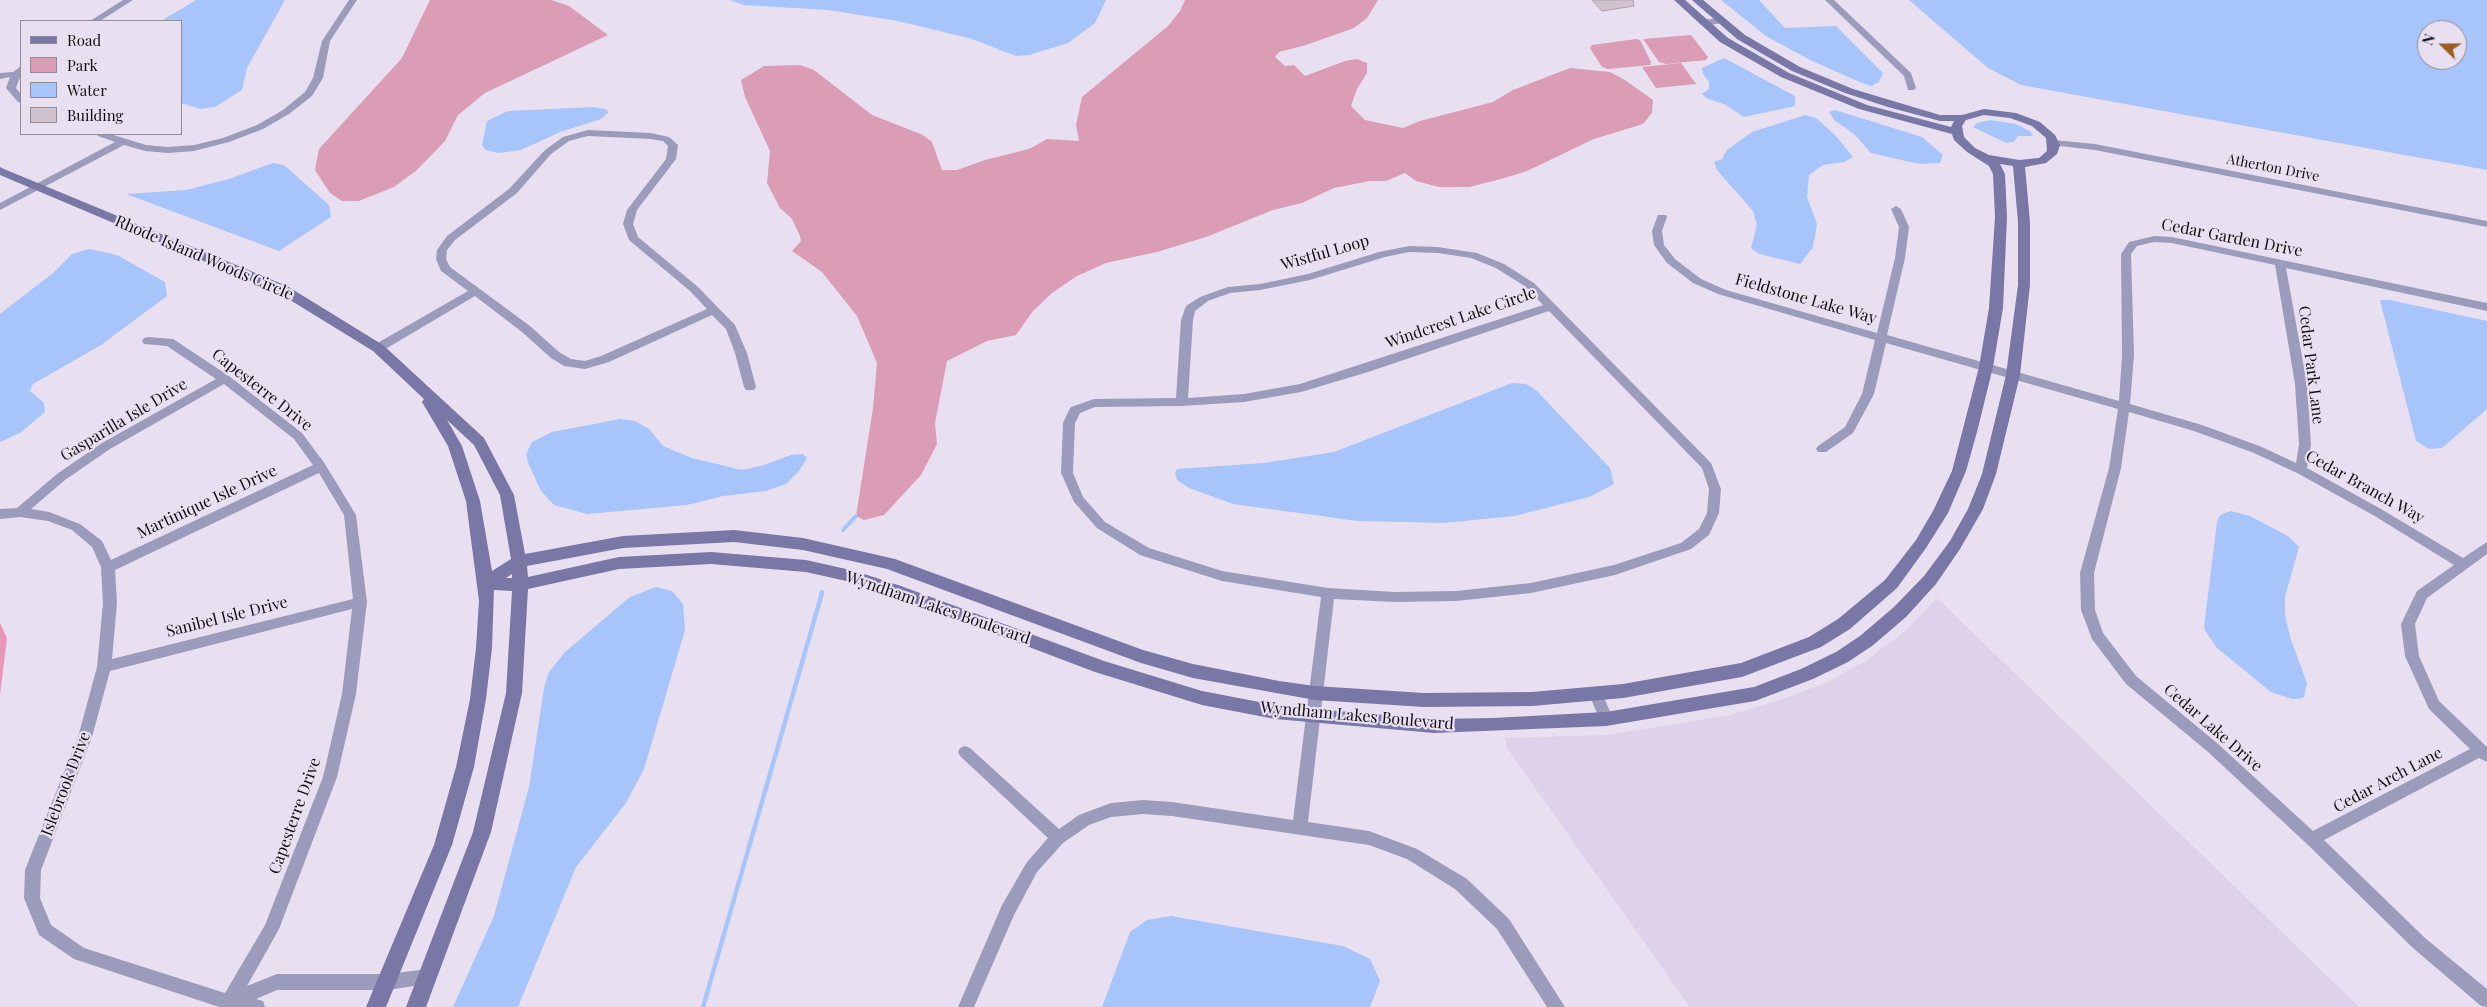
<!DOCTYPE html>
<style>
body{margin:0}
#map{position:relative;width:2487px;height:1007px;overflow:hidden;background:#e8e0f0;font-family:"Playfair Display",serif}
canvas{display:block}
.legend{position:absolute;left:20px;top:20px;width:162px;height:115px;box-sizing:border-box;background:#e8e0f0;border:1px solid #928c97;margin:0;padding:6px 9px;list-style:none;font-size:15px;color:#100d12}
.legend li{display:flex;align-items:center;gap:10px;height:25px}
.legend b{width:25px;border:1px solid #928c97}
.north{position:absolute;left:2417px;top:20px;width:50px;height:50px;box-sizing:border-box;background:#e8e0f0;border:1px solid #928c97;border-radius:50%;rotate:292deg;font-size:14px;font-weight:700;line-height:20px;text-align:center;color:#100d12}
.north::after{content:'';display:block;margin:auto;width:18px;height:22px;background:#9c5f22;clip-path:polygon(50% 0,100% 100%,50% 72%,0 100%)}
</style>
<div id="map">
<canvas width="2487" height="1007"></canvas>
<ul class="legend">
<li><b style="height:6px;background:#7877a6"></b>Road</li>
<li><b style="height:14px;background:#db9cb5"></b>Park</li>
<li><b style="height:14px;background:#a7c4fb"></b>Water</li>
<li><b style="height:14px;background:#d0c2ce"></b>Building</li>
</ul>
<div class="north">N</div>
</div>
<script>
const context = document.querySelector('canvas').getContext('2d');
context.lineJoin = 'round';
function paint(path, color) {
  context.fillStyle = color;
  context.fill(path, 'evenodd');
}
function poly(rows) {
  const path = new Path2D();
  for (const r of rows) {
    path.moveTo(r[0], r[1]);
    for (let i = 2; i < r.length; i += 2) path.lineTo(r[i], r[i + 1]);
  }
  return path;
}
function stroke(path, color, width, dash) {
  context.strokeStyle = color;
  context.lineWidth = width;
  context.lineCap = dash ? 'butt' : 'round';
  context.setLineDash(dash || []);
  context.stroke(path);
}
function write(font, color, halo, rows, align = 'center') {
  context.font = font + ' "Playfair Display",serif';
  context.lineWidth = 4.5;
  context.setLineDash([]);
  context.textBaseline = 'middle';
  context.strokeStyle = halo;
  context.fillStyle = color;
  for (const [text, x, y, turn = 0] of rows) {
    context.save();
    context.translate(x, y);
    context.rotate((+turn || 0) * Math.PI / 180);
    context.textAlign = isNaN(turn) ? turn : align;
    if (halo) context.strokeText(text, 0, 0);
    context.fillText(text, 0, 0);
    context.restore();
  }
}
const built = poly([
 [1937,598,2359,1007,1690,1007,1507,748,1505,738,1607,735,1730,715,1783,699,1828,682,1867,660,1905,631]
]);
const green = poly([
 [430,0,551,0,569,6,608,35,485,93,458,115,445,141,417,170,394,187,359,201,342,201,330,193,315,170,319,149,402,58],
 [1185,0,1378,0,1367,18,1354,28,1306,45,1279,52,1275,57,1285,66,1294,65,1305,76,1345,61,1357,59,1367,63,1367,73,1357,89,1351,106,1365,120,1403,128,1420,121,1493,102,1513,90,1570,68,1610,72,1625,80,1653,100,1652,113,1643,124,1594,139,1527,171,1501,179,1469,187,1439,187,1416,181,1405,173,1386,181,1370,181,1334,188,1302,203,1273,210,1206,237,1157,252,1106,263,1077,276,1052,293,1033,311,1016,335,987,341,947,361,935,423,937,444,921,475,884,515,864,520,856,516,873,408,877,363,857,316,822,272,792,251,801,241,800,236,792,219,780,208,767,183,770,151,745,97,741,80,764,66,800,65,814,70,872,115,923,135,932,142,942,170,957,170,985,160,1029,149,1047,139,1079,141,1076,125,1082,97,1168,26,1180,11],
 [1691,35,1708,57,1706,60,1666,64,1659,62,1643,39],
 [1636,39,1640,40,1651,62,1650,65,1608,69,1602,67,1590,48,1592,45],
 [1681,63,1696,84,1656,88,1642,67]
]);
const forest = poly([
 [0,623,7,638,0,695]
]);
const water = poly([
 [196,0,285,0,247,68,242,90,215,107,200,109,181,103,181,21,161,21],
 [729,0,1106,0,1095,23,1068,43,1029,55,1016,56,972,39,898,21,828,10,744,5],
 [1721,0,1759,0,1785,28,1836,26,1883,73,1879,82,1871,86,1862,83,1810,60,1766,36],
 [1909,0,2487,0,2487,170,2021,85,1988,68],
 [2427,30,2457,30,2457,60,2427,60],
 [1724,58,1795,96,1795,106,1744,117,1726,105,1706,98,1702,94,1709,89,1709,82,1703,74,1702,68],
 [593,107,605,109,609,112,601,119,560,132,521,150,498,153,486,150,482,145,487,121,508,111],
 [1835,110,1922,137,1943,155,1940,163,1919,164,1871,153,1854,134,1834,120,1829,112],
 [1805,115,1816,118,1836,136,1853,157,1844,162,1823,165,1809,175,1807,197,1817,224,1813,247,1800,264,1759,254,1751,248,1757,225,1753,211,1717,170,1714,162,1722,159,1727,150,1752,132],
 [1991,120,2016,124,2030,131,2033,136,2018,136,2014,142,2006,143,1973,127,1977,123],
 [273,163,284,165,329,205,331,217,279,251,126,194,186,190,229,179],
 [89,249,117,255,165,282,167,296,101,345,33,384,30,391,44,403,45,412,20,433,0,442,0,314,53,273,72,254],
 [2380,300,2390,300,2487,321,2487,409,2442,448,2429,449,2416,441],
 [1512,383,1526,384,1536,390,1610,468,1614,484,1589,497,1514,516,1444,523,1358,521,1233,504,1189,488,1177,480,1175,473,1177,469,1264,463,1334,452],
 [620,419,635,421,649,429,663,446,692,458,742,470,764,465,791,455,803,454,807,458,799,471,786,484,766,491,723,496,687,505,587,514,554,505,541,491,529,465,526,454,532,442,552,432],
 [2231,511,2250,516,2288,536,2299,547,2285,597,2285,614,2290,637,2307,683,2304,697,2299,699,2292,699,2271,692,2217,648,2206,632,2204,627,2217,522,2220,515],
 [656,587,672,591,683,604,685,630,644,769,626,803,576,867,518,1007,453,1007,494,916,529,787,544,688,549,672,565,652,630,597],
 [1171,916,1343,946,1370,959,1380,981,1370,1007,1102,1007,1130,932,1147,920]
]);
const streamFar1 = poly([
 [843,530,856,516],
 [821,594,822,592]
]);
const stream = poly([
 [703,1007,822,593]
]);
const building = poly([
 [1592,0,1633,0,1634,6,1602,11,1592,0]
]);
const street = poly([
 [123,0,133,0,100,21,90,21,123,0],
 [349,0,357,0,330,41,323,78,312,96,289,114,263,129,229,142,194,151,168,153,145,151,124,145,0,210,0,203,115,142,98,136,96,134,110,134,146,145,168,147,194,145,223,138,257,125,283,110,305,92,313,78,322,41,349,0],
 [1825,0,1834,0,1911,73,1916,88,1914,90,1908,90,1904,76,1825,0],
 [1720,18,1724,21,1723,23,1703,26,1699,23,1703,20,1720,18],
 [21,66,21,74,16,88,21,94,21,103,18,102,6,88,10,77,0,79,0,73,13,72,21,66],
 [588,130,651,133,669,137,678,145,676,159,637,210,633,224,638,237,698,287,735,325,747,353,756,387,754,390,746,390,744,387,735,353,726,329,712,315,609,362,585,369,564,366,551,358,522,332,475,296,382,351,374,351,372,348,374,345,468,291,441,271,436,259,437,250,447,236,509,189,545,150,563,137,588,130],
 [588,136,651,139,663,141,668,146,666,159,627,210,623,224,629,240,690,291,707,309,601,356,585,361,571,359,559,352,530,326,450,267,446,259,447,250,455,240,517,193,551,154,569,141,588,136],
 [2054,140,2095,144,2487,221,2487,227,2095,150,2051,145,2051,141,2054,140],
 [1896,206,1901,209,1909,227,1905,258,1887,335,2119,401,2122,355,2121,254,2129,242,2154,236,2172,237,2487,303,2487,311,2286,268,2307,384,2311,444,2307,468,2381,509,2463,558,2487,542,2487,554,2427,598,2415,624,2419,656,2439,701,2487,747,2487,762,2479,758,2324,840,2425,938,2487,989,2487,1007,2481,1006,2413,948,2307,844,2207,751,2126,684,2092,639,2081,610,2080,573,2109,468,2118,409,1886,343,1874,394,1853,433,1826,452,1818,452,1816,449,1818,446,1845,427,1862,394,1875,340,1718,294,1693,283,1667,263,1654,245,1652,231,1658,215,1666,215,1667,217,1662,231,1664,245,1675,259,1701,279,1726,290,1877,333,1895,258,1899,227,1891,209,1896,206],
 [2154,242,2172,243,2275,265,2295,384,2299,444,2296,463,2262,447,2202,425,2130,404,2134,355,2131,254,2137,246,2154,242],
 [2129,412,2194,431,2254,453,2297,473,2373,515,2454,565,2417,591,2401,624,2405,656,2429,709,2470,749,2313,831,2217,743,2136,676,2103,633,2095,610,2094,573,2121,468,2129,412],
 [1409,246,1438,247,1477,253,1504,264,1534,283,1711,463,1721,489,1719,513,1709,535,1691,549,1615,575,1531,593,1456,601,1395,602,1334,599,1308,822,1369,831,1417,849,1467,879,1509,919,1565,1007,1547,1007,1497,929,1455,889,1407,859,1369,845,1172,816,1143,814,1111,817,1089,825,1063,843,1037,872,1014,915,974,1007,958,1007,1002,905,1027,862,1048,838,960,756,958,752,960,748,965,746,970,748,1059,829,1079,815,1111,803,1143,800,1172,802,1293,820,1321,597,1222,581,1140,555,1097,528,1074,502,1061,473,1063,423,1069,410,1071,407,1094,399,1176,398,1181,320,1186,306,1200,297,1228,287,1260,284,1308,274,1379,252,1409,246],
 [1409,252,1438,253,1471,258,1496,268,1526,287,1543,305,1300,384,1244,394,1188,398,1193,320,1195,311,1208,301,1230,293,1260,290,1310,280,1385,257,1409,252],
 [1549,311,1702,468,1709,489,1707,513,1699,529,1681,543,1614,565,1531,583,1456,591,1395,592,1328,588,1222,571,1149,548,1105,522,1083,497,1073,473,1075,423,1080,413,1095,407,1182,406,1244,402,1301,392,1368,372,1549,311],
 [148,337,173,339,229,376,302,433,325,464,356,515,367,602,356,694,337,777,279,929,247,986,277,974,388,974,428,969,434,971,436,977,434,983,388,990,277,990,256,999,263,1001,265,1007,219,1007,74,959,39,935,24,898,25,870,78,737,97,667,103,603,101,567,92,547,72,530,48,521,20,517,0,519,0,509,17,508,57,474,102,443,216,379,167,346,144,344,142,341,144,338,148,337],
 [224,384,294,439,313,465,111,560,102,541,80,524,49,512,31,509,65,480,110,449,224,384],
 [319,473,344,515,353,599,112,659,117,603,115,570,319,473],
 [352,609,342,694,323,777,265,925,225,993,84,948,51,925,40,898,41,870,92,737,110,671,352,609],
 [1596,688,1601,690,1613,719,1611,723,1606,725,1601,723,1589,694,1591,690,1596,688]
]);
const secondary = poly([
 [1674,0,1685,0,1728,38,1789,73,1867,105,1951,127,1954,121,1940,121,1888,107,1845,93,1792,71,1737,39,1692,0,1703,0,1745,35,1800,67,1853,89,1940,115,1962,115,1984,109,2016,113,2040,122,2055,135,2060,145,2057,154,2046,163,2025,167,2030,222,2030,285,2020,375,1996,474,1983,509,1960,549,1936,584,1906,617,1872,646,1848,662,1813,679,1755,701,1606,726,1434,733,1275,719,1202,705,1095,672,889,594,855,583,806,572,711,564,619,569,528,589,522,693,491,832,426,1007,406,1007,473,832,506,693,512,591,494,590,492,648,486,699,474,767,452,845,386,1007,366,1007,434,845,456,767,470,699,476,648,479,601,466,501,448,446,422,402,424,399,373,351,277,292,0,175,0,167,4,169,287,286,383,345,484,438,514,495,525,554,623,536,734,530,803,538,895,559,1143,650,1193,664,1279,681,1315,686,1424,693,1532,692,1623,684,1741,663,1809,637,1838,619,1885,580,1916,540,1933,511,1952,471,1979,367,1989,308,1995,217,1993,174,1989,166,1967,152,1954,140,1952,134,1859,109,1781,77,1720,42,1674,0],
 [1984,115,2010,118,2032,126,2046,138,2047,151,2039,158,2019,160,1989,155,1975,148,1964,137,1962,126,1966,120,1984,115],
 [2000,164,2013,166,2018,222,2018,285,2006,375,1982,474,1968,509,1950,541,1924,576,1894,607,1860,636,1836,652,1801,669,1754,687,1606,712,1493,718,1434,719,1313,709,1275,705,1202,691,1104,661,901,586,855,571,806,560,711,552,619,557,528,577,527,566,623,548,734,542,803,550,887,569,1141,663,1193,678,1315,700,1424,707,1532,706,1623,698,1742,677,1821,647,1850,629,1897,588,1926,548,1948,513,1966,471,1977,432,1993,367,2003,308,2007,217,2005,174,2000,164],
 [447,420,474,445,500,495,511,559,492,571,480,501,462,446,447,420],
 [512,574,512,578,506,578,512,574]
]);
const farStreetnames = [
 ["Atherton Drive",2273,168,11]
];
const streetNames = [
 ["Cedar Garden Drive",2232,238,11],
 ["Wistful Loop",1325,253,-16],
 ["Rhode Island Woods Circle",204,258,23],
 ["Fieldstone Lake Way",1806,299,16],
 ["Windcrest Lake Circle",1461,318,-19],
 ["Cedar Park Lane",2311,365,83],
 ["Capesterre Drive",262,390,38],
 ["Gasparilla Isle Drive",124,420,-31],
 ["Cedar Branch Way",2365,487,29],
 ["Martinique Isle Drive",207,502,-25],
 ["Wyndham Lakes Boulevard",938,608,19],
 ["Sanibel Isle Drive",227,617,-14],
 ["Wyndham Lakes Boulevard",1357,716,5],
 ["Cedar Lake Drive",2213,728,41],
 ["Cedar Arch Lane",2388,780,-28],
 ["Islebrook Drive",66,784,-69],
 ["Capesterre Drive",295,816,-70]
];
paint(built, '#ddd2e9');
paint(green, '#db9cb5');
paint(forest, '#e796b8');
paint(water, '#a7c4fb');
stroke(streamFar1, '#a7c4fb', 4);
stroke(stream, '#a7c4fb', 4.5);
paint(building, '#d0c2ce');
stroke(building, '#afa1ad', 1);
paint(street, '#9b9bbb');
paint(secondary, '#7877a6');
write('14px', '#100d12', '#e8e0f0', farStreetnames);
write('16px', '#100d12', '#e8e0f0', streetNames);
</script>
